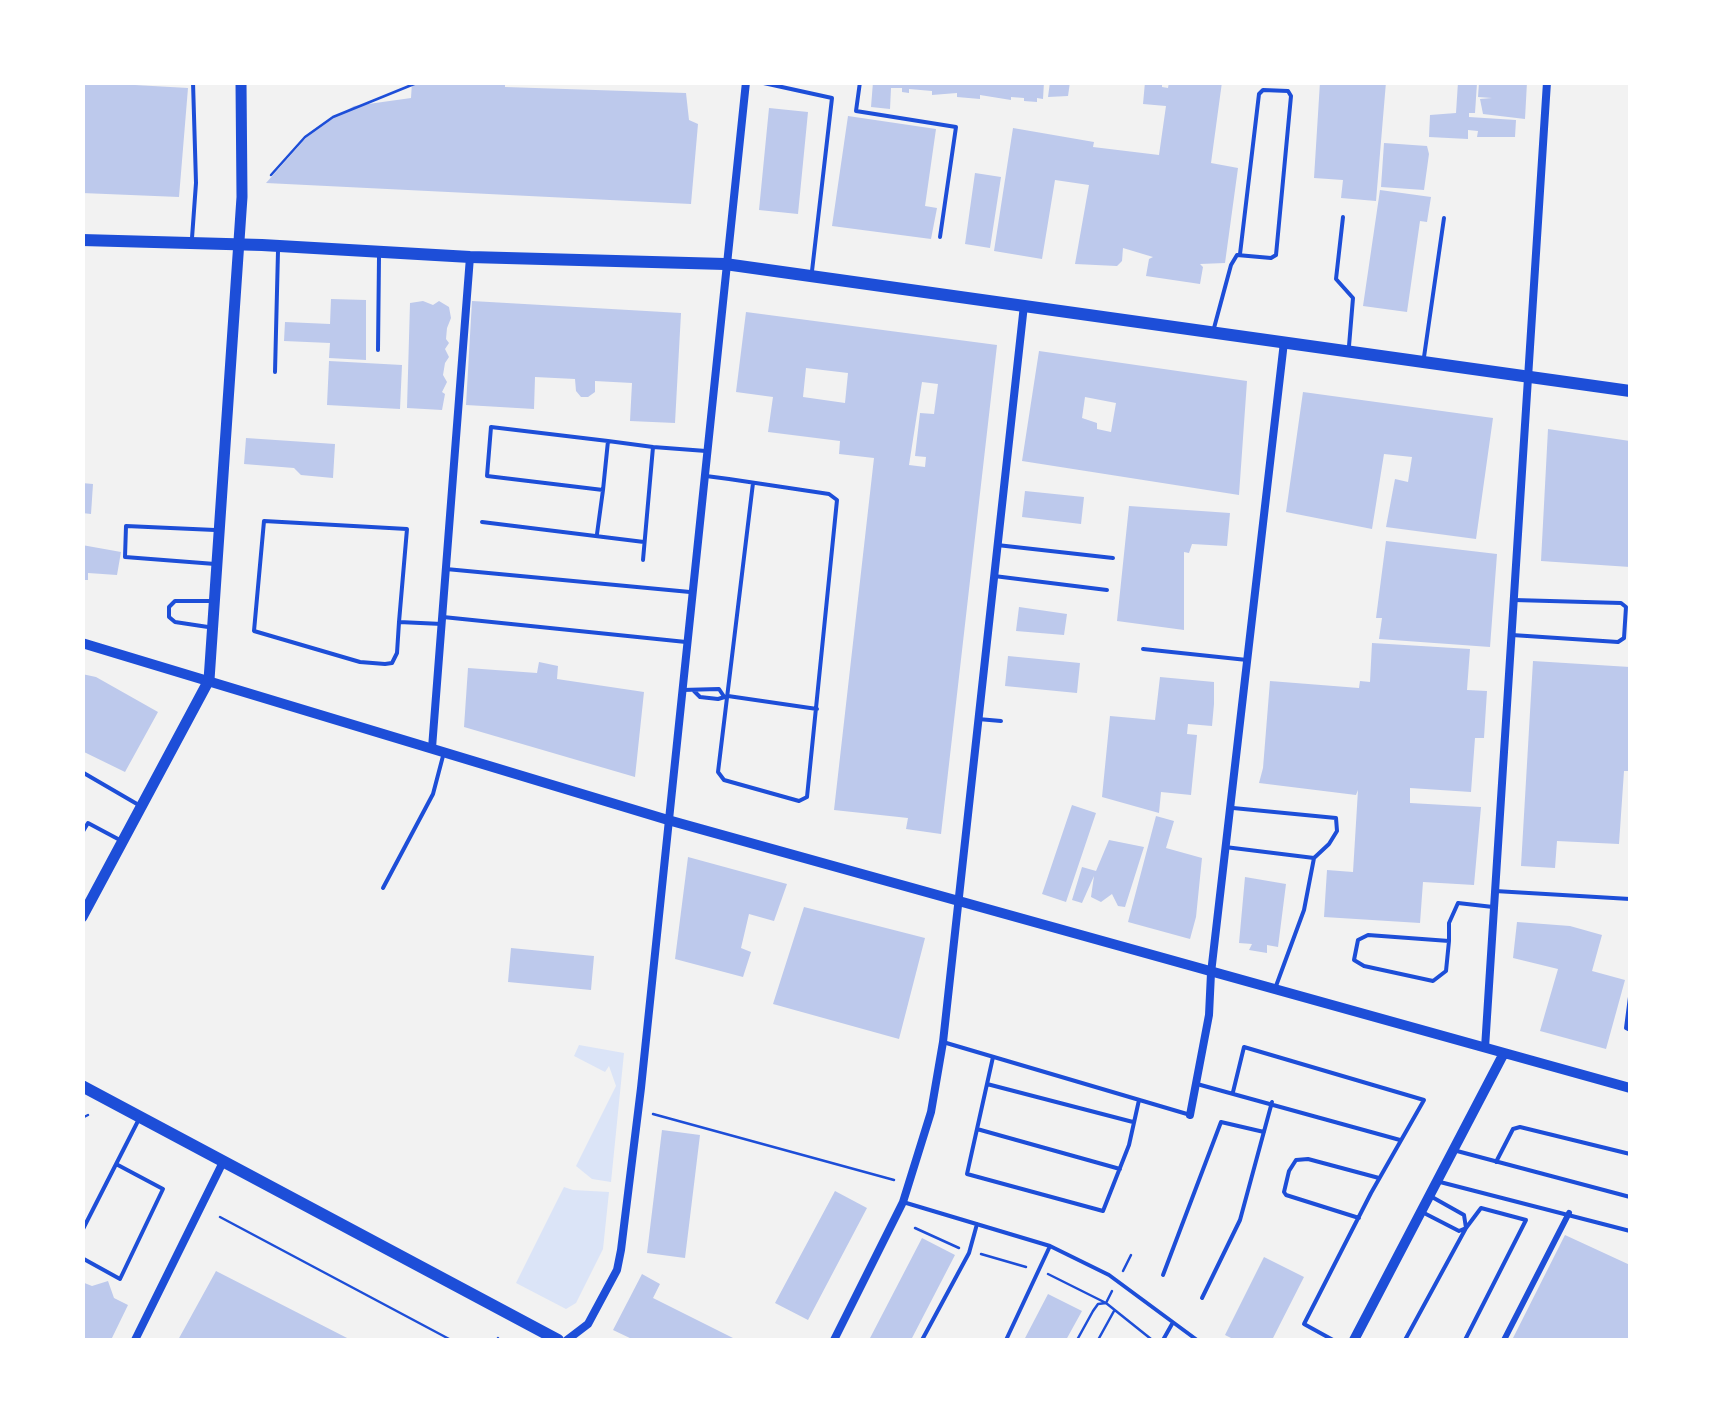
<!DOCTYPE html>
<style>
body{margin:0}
#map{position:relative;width:1713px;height:1423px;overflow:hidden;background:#f2f2f2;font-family:"IBM Plex Serif",serif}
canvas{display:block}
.frame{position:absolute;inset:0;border:85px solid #fff;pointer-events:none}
</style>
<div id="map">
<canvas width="1713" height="1423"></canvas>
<div class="frame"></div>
</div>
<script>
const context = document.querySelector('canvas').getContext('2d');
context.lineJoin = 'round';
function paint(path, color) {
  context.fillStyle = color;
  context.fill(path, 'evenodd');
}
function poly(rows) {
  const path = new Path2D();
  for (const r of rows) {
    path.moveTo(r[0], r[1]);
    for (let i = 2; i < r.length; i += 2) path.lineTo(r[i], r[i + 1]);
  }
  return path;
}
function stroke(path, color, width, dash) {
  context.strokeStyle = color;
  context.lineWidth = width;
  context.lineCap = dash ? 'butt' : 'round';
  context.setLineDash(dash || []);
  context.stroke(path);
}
const green = poly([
 [579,1045,624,1053,611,1182,592,1179,576,1166,616,1086,609,1066,605,1072,574,1056],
 [564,1187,573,1190,609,1192,603,1249,576,1303,566,1309,516,1283]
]);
const building = poly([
 [82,82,188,88,179,197,82,193],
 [412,82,505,82,505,87,686,93,689,120,698,124,691,204,266,183,313,130,354,106,411,98],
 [873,82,1044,82,1043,99,1037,98,1037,102,1024,101,1024,98,1011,97,1011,100,980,95,980,99,957,97,957,93,932,95,932,91,909,89,909,93,902,92,902,88,891,88,890,109,871,107],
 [1050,82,1070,82,1068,96,1048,97],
 [1145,82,1162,82,1162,87,1168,88,1169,82,1222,82,1211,163,1238,168,1225,263,1200,264,1203,267,1200,284,1146,276,1149,259,1153,257,1123,248,1122,261,1117,266,1075,264,1089,185,1055,180,1042,259,994,251,1013,128,1094,142,1093,147,1159,155,1166,106,1143,104],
 [1320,82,1386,82,1376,201,1341,198,1343,180,1314,178],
 [1458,82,1477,83,1475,113,1469,113,1469,117,1516,120,1515,137,1477,137,1478,131,1468,130,1468,139,1429,137,1430,115,1456,113],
 [1479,82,1527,82,1525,119,1483,114,1480,99,1492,98,1478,97],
 [769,108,808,112,798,214,759,210],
 [848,116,936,129,925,206,937,208,931,239,832,226],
 [1384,143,1427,146,1429,154,1424,190,1381,187],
 [975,173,1001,177,990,248,965,244],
 [1380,190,1431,197,1427,222,1420,221,1407,312,1363,306],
 [331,299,366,300,366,360,329,358,330,343,284,341,285,322,330,324],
 [423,301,433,305,439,301,449,307,451,318,447,328,446,339,449,343,445,349,449,357,445,363,443,375,447,382,442,392,445,394,442,410,407,408,410,303],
 [472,301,681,313,675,423,630,421,632,383,595,381,595,392,588,397,581,397,576,391,575,379,535,377,534,409,466,405],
 [746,312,997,345,941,834,906,829,908,818,834,810,874,458,839,454,840,441,768,432,773,397,736,392],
 [806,368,848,373,845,403,803,397],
 [922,382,938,384,934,414,920,413,915,456,926,457,925,467,909,465],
 [1039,351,1247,381,1239,495,1022,461],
 [1085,397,1116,403,1111,432,1097,429,1097,423,1082,418],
 [329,361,402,365,400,409,327,405],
 [1303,392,1493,418,1476,539,1386,527,1395,479,1408,482,1412,457,1384,454,1372,529,1286,512],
 [1548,429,1630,441,1630,567,1541,561],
 [246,438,335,444,333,478,301,475,294,468,244,464],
 [82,483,93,484,91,514,82,513],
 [1025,491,1084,497,1081,524,1022,517],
 [1129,506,1230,513,1227,546,1192,544,1189,553,1184,552,1184,630,1117,621],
 [1386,541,1497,554,1490,647,1379,639,1382,618,1376,618],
 [82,545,121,552,117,575,88,573,88,580,82,580],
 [1019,607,1067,614,1064,635,1016,631],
 [1372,643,1470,649,1467,690,1487,691,1484,738,1475,738,1471,792,1410,788,1410,803,1481,807,1474,885,1423,882,1420,923,1324,917,1327,870,1353,872,1358,790,1356,795,1259,783,1263,768,1270,681,1359,688,1360,681,1370,682],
 [1008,656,1080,663,1077,693,1005,686],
 [1533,661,1630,667,1630,771,1624,771,1619,844,1557,841,1555,868,1521,866],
 [539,662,558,666,557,679,644,692,635,777,464,727,468,668,537,673],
 [82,674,96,677,158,712,125,772,82,751],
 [1160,677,1214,682,1214,704,1212,726,1188,724,1187,734,1197,735,1191,795,1161,792,1159,813,1102,797,1110,716,1155,720],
 [1072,805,1096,813,1066,902,1042,894],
 [1156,816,1174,821,1166,848,1202,858,1196,917,1190,939,1128,922],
 [1109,840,1144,847,1125,907,1118,906,1112,894,1101,902,1091,897,1094,876,1082,903,1072,900,1082,867,1096,871],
 [688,857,787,884,774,921,749,914,741,948,751,952,743,977,675,959],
 [1245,877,1286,884,1278,947,1267,945,1267,953,1249,950,1252,944,1239,943],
 [804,907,925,938,899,1039,773,1004],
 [1517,922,1570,926,1602,935,1592,971,1625,980,1606,1049,1540,1031,1558,969,1513,958],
 [511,948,594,956,591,990,508,982],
 [662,1130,700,1135,685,1258,647,1253],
 [835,1191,867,1208,808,1320,775,1303],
 [1565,1235,1630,1265,1629,1340,1512,1340],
 [922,1238,955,1255,911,1340,869,1340],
 [1264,1257,1304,1277,1272,1340,1235,1340,1225,1335],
 [216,1271,351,1340,178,1340],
 [642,1274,660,1284,653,1298,737,1340,634,1340,613,1330],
 [108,1281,114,1298,128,1305,111,1340,82,1340,82,1282,92,1286],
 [1048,1294,1082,1311,1066,1340,1024,1340]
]);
const path = poly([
 [271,175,305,137,333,117,419,82],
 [653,1114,894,1180],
 [82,1118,88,1115],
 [220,1217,451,1340],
 [915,1228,959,1248],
 [981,1254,1026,1267],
 [1123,1271,1131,1255],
 [1048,1274,1106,1303,1151,1339],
 [497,1340,498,1338],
 [1077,1340,1093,1311,1098,1304,1106,1303,1112,1291],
 [1098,1340,1114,1311]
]);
const service = poly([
 [368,82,382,82],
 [759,82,832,98,812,271],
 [860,82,856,111,956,127,940,237],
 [1343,217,1336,279,1353,298,1349,346],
 [192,238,196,183,193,82],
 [1214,328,1231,265,1237,255,1271,258,1276,255,1291,96,1288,91,1263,90,1259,94,1240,254],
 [378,350,379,257],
 [1424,357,1444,218],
 [275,372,278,251],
 [608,441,603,490,487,476,491,427,608,441,653,447],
 [706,476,729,479,829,494,837,500,807,797,799,801,724,780,718,772,753,483],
 [482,522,644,542],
 [215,530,126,526,125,557,215,564],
 [597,534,603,490],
 [997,545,1113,558],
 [643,560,653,447,706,451],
 [446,569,690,592],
 [994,576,1107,590],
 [443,617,686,642],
 [399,622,407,529,264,521,254,631,360,662,385,664,392,663,397,653,399,622,442,624],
 [208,627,175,622,169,617,169,607,175,601,211,601],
 [1512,635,1618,642,1624,638,1626,607,1621,603,1514,600],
 [1143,649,1247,660],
 [682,690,719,689,723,695],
 [694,691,700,697,718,699,728,696,817,709],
 [978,719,1001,721],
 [82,772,137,804],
 [1233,808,1336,818,1337,831,1329,844,1314,858,1304,910,1276,986],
 [82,833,88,823,118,839],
 [1225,847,1314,858],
 [383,888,433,794,443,756],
 [1495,891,1630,899],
 [1449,941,1368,935,1358,940,1354,960,1364,966,1433,981,1446,971,1449,941,1449,923,1458,903,1493,907],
 [1630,997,1626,1028,1630,1030],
 [943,1042,1187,1114],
 [993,1057,967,1174,1103,1211,1129,1145,1139,1100],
 [987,1084,1133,1122],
 [1197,1084,1400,1140],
 [1233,1092,1244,1047,1424,1100,1371,1193,1304,1324,1333,1340],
 [977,1129,1120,1169],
 [1457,1151,1630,1197],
 [1496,1162,1513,1129,1520,1127,1630,1154],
 [1440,1182,1630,1231],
 [903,1202,1050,1246,1109,1275,1197,1340],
 [1424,1213,1459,1231,1466,1228,1464,1215,1432,1197],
 [1359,1218,1286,1195,1284,1192,1289,1171,1296,1160,1308,1159,1379,1178],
 [82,1231,138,1121],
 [82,1258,120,1279,163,1189,116,1164],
 [1163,1275,1221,1122,1264,1132],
 [1202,1298,1240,1220,1272,1102],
 [922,1340,969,1253,977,1224],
 [1006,1340,1050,1246],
 [1163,1340,1172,1324],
 [1405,1340,1466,1228,1481,1208,1526,1220,1465,1340]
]);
const pedestrian = poly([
 [1504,1340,1569,1213]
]);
const minor = poly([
 [432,748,470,257],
 [1485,1048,1547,82],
 [1190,1115,1209,1015,1211,973,1284,342],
 [135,1340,223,1162],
 [567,1340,588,1324,617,1270,621,1250,641,1088,746,82],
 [834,1340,903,1202,931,1112,943,1042,1024,305]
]);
const tertiary = poly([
 [82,643,668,820,1630,1088],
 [1354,1340,1504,1053]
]);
const secondary = poly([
 [82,917,209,680,242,197,241,82]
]);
const primary = poly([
 [82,240,262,245,470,257,725,264,1630,391],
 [82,1086,558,1340]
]);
paint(green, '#dbe4f7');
paint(building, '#bdc9ec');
stroke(path, '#1d4ed8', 2.5);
stroke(service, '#1d4ed8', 4);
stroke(pedestrian, '#1d4ed8', 6);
stroke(minor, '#1d4ed8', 8);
stroke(tertiary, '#1d4ed8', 10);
stroke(secondary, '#1d4ed8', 11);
stroke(primary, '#1d4ed8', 12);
</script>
